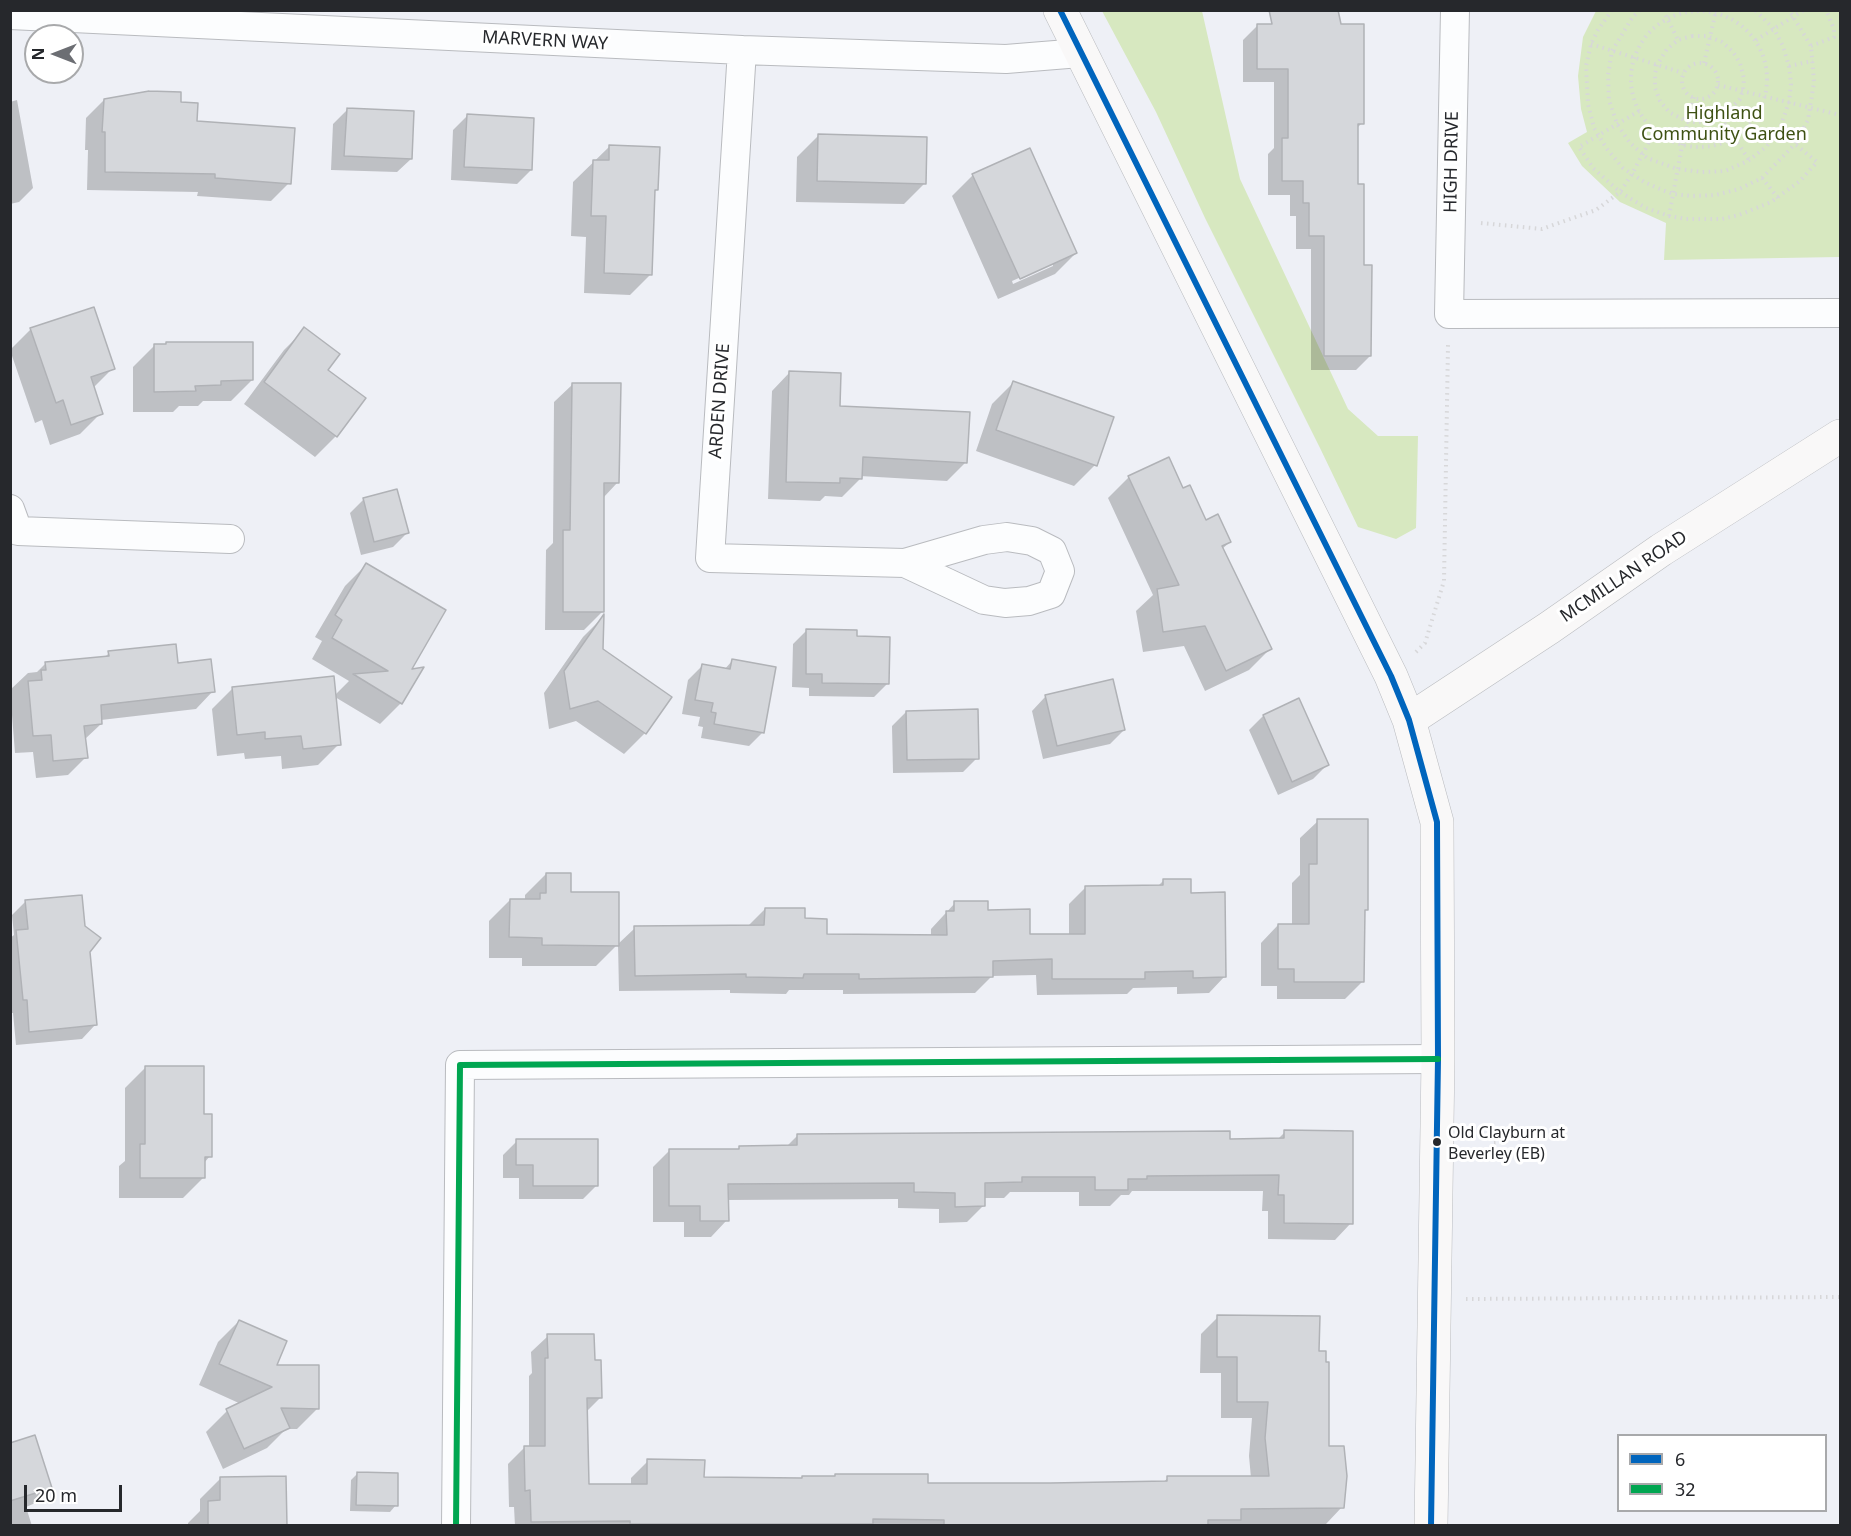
<!DOCTYPE html>
<style>
body{margin:0}
#map{position:relative;width:1851px;height:1536px;overflow:hidden;background:#eef0f6;font-family:"Noto Sans",sans-serif}
canvas{display:block}
.frame{position:absolute;inset:0;border:12px solid #26282c;pointer-events:none}
.legend{position:absolute;left:1617px;top:1434px;width:210px;height:78px;box-sizing:border-box;background:#fff;border:2px solid #a8a9ab;margin:0;padding:8px 10px;list-style:none;font-size:18px;color:#26282c}
.legend li{display:flex;align-items:center;gap:12px;height:30px}
.legend b{width:30px;border:2px solid #a8a9ab}
.north{position:absolute;left:24px;top:24px;width:60px;height:60px;box-sizing:border-box;background:#fff;border:2px solid #a8a9ab;border-radius:50%;rotate:270deg;font-size:16px;font-weight:700;line-height:24px;text-align:center;color:#26282c}
.north::after{content:'';display:block;margin:auto;width:21px;height:27px;background:#6c6e73;clip-path:polygon(50% 0,100% 100%,50% 72%,0 100%)}
.scale{position:absolute;left:24px;top:1485px;width:98px;height:27px;box-sizing:border-box;border:3px solid #26282c;border-top:0;padding-left:8px;font-size:18px;line-height:21px;white-space:nowrap;color:#26282c;-webkit-text-stroke:4px #fff;paint-order:stroke}
</style>
<div id="map">
<canvas width="1851" height="1536"></canvas>
<div class="frame"></div>
<ul class="legend">
<li><b style="height:8px;background:#0065bd"></b>6</li>
<li><b style="height:8px;background:#00a651"></b>32</li>
</ul>
<div class="north">N</div>
<div class="scale">20 m</div>
</div>
<script>
const context = document.querySelector('canvas').getContext('2d');
context.lineJoin = 'round';
function paint(path, color) {
  context.fillStyle = color;
  context.fill(path, 'evenodd');
}
function poly(rows) {
  const path = new Path2D();
  for (const r of rows) {
    if (r.length === 3) {
      path.moveTo(r[0] + r[2], r[1]);
      path.arc(r[0], r[1], r[2], 0, 2 * Math.PI);
      continue;
    }
    path.moveTo(r[0], r[1]);
    for (let i = 2; i < r.length; i += 2) path.lineTo(r[i], r[i + 1]);
  }
  return path;
}
function stroke(path, color, width, dash) {
  context.strokeStyle = color;
  context.lineWidth = width;
  context.lineCap = dash ? 'butt' : 'round';
  context.setLineDash(dash || []);
  context.stroke(path);
}
function write(font, color, halo, rows, align = 'center') {
  context.font = font + ' "Noto Sans",sans-serif';
  context.lineWidth = 6;
  context.setLineDash([]);
  context.textBaseline = 'middle';
  context.strokeStyle = halo;
  context.fillStyle = color;
  for (const [text, x, y, turn = 0] of rows) {
    context.save();
    context.translate(x, y);
    context.rotate((+turn || 0) * Math.PI / 180);
    context.textAlign = isNaN(turn) ? turn : align;
    if (halo) context.strokeText(text, 0, 0);
    context.fillText(text, 0, 0);
    context.restore();
  }
}
const green = poly([
 [1102,11,1202,11,1240,179,1348,409,1378,436,1418,436,1416,528,1396,539,1358,527,1320,448,1205,218,1156,112],
 [1596,11,1840,11,1839,257,1664,260,1666,223,1620,202,1582,166,1568,143,1587,132,1581,109,1578,76,1583,37]
]);
const shadow = poly([
 [1257,26,1362,123,1356,129,1356,185,1370,356,1356,370,1311,370,1311,249,1296,249,1296,216,1290,216,1290,195,1268,195,1268,154,1274,148,1274,82,1243,82,1243,40],
 [17,100,33,188,19,202,10,204,10,102],
 [104,100,180,104,195,122,289,183,271,201,197,196,198,192,87,190,88,150,85,150,86,118],
 [347,110,411,159,397,172,331,170,333,124],
 [467,116,531,170,517,184,451,180,453,130],
 [818,136,925,183,904,204,796,202,797,157],
 [610,146,657,189,654,192,651,274,630,295,584,293,586,237,571,236,573,182],
 [973,175,1076,253,1055,274,998,299,952,196],
 [1053,263,1053,266,1013,284,1012,281],
 [31,329,113,368,93,388,101,413,80,434,50,445,42,420,35,423,10,350],
 [305,329,326,371,336,436,315,457,244,404,284,350],
 [154,346,252,380,231,401,203,401,198,406,179,406,173,412,133,412,133,367],
 [790,372,839,408,966,462,947,481,860,476,860,479,842,497,825,496,820,501,768,499,772,391],
 [1013,383,1095,465,1074,486,976,451,992,404],
 [573,384,618,482,603,498,602,612,584,630,545,630,546,550,553,543,554,402],
 [1129,477,1183,490,1206,522,1230,542,1222,549,1270,649,1249,670,1205,691,1184,646,1143,652,1136,611,1153,595,1108,498],
 [364,499,407,533,393,547,361,555,350,513],
 [366,565,409,670,401,703,380,724,335,697,339,744,318,765,282,769,281,756,245,759,244,753,217,756,212,709,233,688,335,695,349,681,312,659,322,641,315,637,345,586],
 [602,618,602,650,670,698,645,733,624,754,576,721,549,729,544,693,583,637],
 [807,630,856,637,888,683,874,697,809,696,809,688,792,687,793,644],
 [109,653,213,691,196,709,101,720,101,724,84,740,86,757,68,775,36,778,33,752,15,753,10,690,28,673,37,672,46,663,104,658],
 [732,661,763,732,749,746,701,738,703,727,698,726,700,717,682,714,688,680,702,666,724,670],
 [1045,697,1124,730,1110,744,1043,759,1032,711],
 [906,712,977,758,963,772,893,773,892,726],
 [1263,716,1327,765,1313,779,1278,795,1249,730],
 [1318,821,1366,909,1363,913,1363,981,1345,999,1277,999,1277,986,1261,986,1261,943,1278,925,1292,925,1292,883,1300,875,1300,838],
 [546,874,569,893,617,945,635,928,748,926,765,909,803,920,826,936,931,936,931,929,955,903,987,911,1029,935,1069,935,1069,904,1085,888,1158,886,1163,881,1190,894,1225,976,1209,993,1177,994,1177,987,1133,988,1127,994,1037,995,1036,975,992,976,975,993,843,994,843,990,789,990,786,994,730,993,730,990,619,991,618,944,596,966,522,966,522,958,489,958,489,921,510,900,525,900,525,895],
 [26,901,84,927,89,952,95,1025,82,1039,16,1045,13,1013,10,1013,10,938,14,935,12,915],
 [146,1067,203,1116,210,1156,204,1163,204,1177,183,1198,119,1198,119,1166,125,1161,125,1088],
 [1285,1132,1351,1223,1335,1240,1268,1239,1268,1211,1262,1211,1263,1191,1132,1191,1129,1195,1121,1195,1110,1206,1079,1206,1079,1192,1010,1192,1004,1198,983,1198,983,1206,967,1222,939,1223,939,1209,898,1208,898,1199,727,1200,727,1220,711,1237,684,1237,684,1222,653,1222,653,1167,669,1151,737,1150,740,1147,786,1147,798,1135,1228,1141,1277,1140],
 [517,1141,597,1185,583,1199,519,1199,519,1178,503,1178,503,1155],
 [1218,1317,1318,1352,1327,1448,1342,1507,1326,1524,1234,1525,515,1526,514,1507,509,1507,508,1464,525,1447,529,1447,529,1376,532,1373,531,1352,548,1336,593,1361,600,1398,585,1413,587,1485,631,1485,631,1478,648,1461,703,1478,800,1480,834,1477,836,1475,927,1484,1162,1483,1168,1478,1251,1478,1249,1456,1252,1418,1221,1418,1221,1373,1200,1373,1201,1334],
 [239,1321,274,1366,318,1408,297,1429,286,1429,267,1448,223,1469,206,1432,227,1411,241,1404,199,1385,218,1342],
 [10,1445,50,1488,33,1504,26,1507,32,1526,10,1526],
 [357,1474,396,1505,390,1512,350,1511,351,1480],
 [221,1478,285,1526,188,1526,188,1523,200,1511,200,1499]
]);
const building = poly([
 [1269,10,1338,10,1341,24,1364,24,1364,124,1358,124,1358,184,1364,184,1364,265,1372,265,1371,356,1324,356,1324,236,1309,236,1309,203,1303,203,1303,181,1282,181,1282,138,1288,138,1288,69,1257,69,1257,24,1272,24,1269,10],
 [149,91,181,92,181,102,198,103,197,121,295,128,291,184,215,178,215,174,105,172,105,132,102,132,104,99,149,91],
 [347,108,414,111,412,159,344,156,347,108],
 [467,114,534,118,532,170,464,167,467,114],
 [818,134,927,137,926,184,817,181,818,134],
 [609,145,660,147,658,190,655,190,652,275,604,273,606,216,591,216,593,160,609,160,609,145],
 [1030,148,1077,253,1020,279,972,174,1030,148],
 [94,307,115,369,91,377,103,414,71,425,63,400,56,403,30,328,94,307],
 [304,327,340,354,328,370,366,398,337,437,264,382,304,327],
 [166,342,253,342,253,380,221,381,221,385,195,386,196,391,154,392,154,344,166,344,166,342],
 [789,371,841,373,840,406,970,412,967,463,863,457,862,479,840,478,840,483,786,482,789,371],
 [1013,381,1114,417,1097,466,996,430,1013,381],
 [572,383,621,383,619,483,604,483,604,612,563,612,563,530,570,530,572,383],
 [1169,457,1183,488,1190,485,1206,520,1218,514,1231,542,1222,546,1272,649,1226,671,1205,626,1163,632,1157,589,1179,585,1128,476,1169,457],
 [397,489,409,533,374,542,363,498,397,489],
 [366,563,446,610,412,669,424,667,402,704,353,674,388,671,332,638,342,620,335,615,366,563],
 [604,614,603,649,672,697,646,734,598,701,570,709,564,671,604,614],
 [806,629,857,630,857,636,890,637,889,684,822,683,822,674,806,674,806,629],
 [176,644,178,663,211,659,215,692,101,705,102,724,84,726,88,758,53,761,51,735,33,736,28,681,42,680,41,670,46,670,45,662,109,656,108,651,176,644],
 [732,659,776,667,764,733,714,724,716,713,711,712,713,703,695,700,702,664,730,669,732,659],
 [334,676,341,745,303,749,301,736,265,739,265,732,237,735,232,687,334,676],
 [1113,679,1125,730,1057,746,1045,695,1113,679],
 [1299,698,1329,765,1292,782,1263,715,1299,698],
 [978,709,979,759,907,760,906,711,978,709],
 [1317,819,1368,819,1368,910,1365,910,1364,982,1294,982,1294,969,1278,969,1278,924,1309,924,1309,864,1317,864,1317,819],
 [546,873,571,873,571,892,619,892,619,946,542,945,542,938,509,937,510,899,540,899,540,893,546,893,546,873],
 [1163,879,1191,879,1191,893,1225,892,1226,977,1193,978,1193,971,1145,972,1145,979,1052,979,1052,959,993,961,993,977,859,979,859,974,804,974,803,978,746,977,746,974,635,976,634,926,764,925,765,908,805,908,805,918,827,919,827,934,947,935,946,911,954,911,954,901,988,901,988,910,1030,909,1030,934,1085,934,1085,886,1163,885,1163,879],
 [82,895,85,926,101,938,90,952,97,1025,29,1032,27,1000,23,1000,16,930,28,929,25,900,82,895],
 [145,1066,204,1066,204,1114,212,1114,212,1157,205,1157,205,1178,140,1178,140,1144,145,1144,145,1066],
 [1284,1130,1353,1131,1353,1224,1284,1223,1284,1195,1278,1195,1279,1175,1147,1176,1147,1179,1128,1179,1128,1190,1095,1190,1095,1177,1022,1177,1022,1182,985,1183,985,1206,955,1207,955,1193,914,1192,914,1183,728,1184,729,1221,700,1221,700,1206,669,1206,669,1149,739,1149,739,1146,797,1145,797,1134,1230,1131,1230,1139,1284,1138,1284,1130],
 [516,1139,598,1139,598,1186,533,1186,533,1165,516,1165,516,1139],
 [1217,1315,1320,1316,1319,1351,1326,1351,1326,1362,1329,1362,1329,1446,1344,1446,1347,1476,1344,1508,1241,1509,1241,1520,1208,1520,1208,1526,944,1526,944,1520,873,1519,873,1524,630,1524,630,1521,531,1522,530,1490,525,1491,524,1446,545,1446,545,1358,548,1358,547,1334,594,1334,595,1360,601,1360,602,1398,587,1398,589,1484,647,1484,647,1459,705,1460,704,1477,802,1478,802,1476,835,1476,835,1474,928,1474,928,1483,1050,1483,1167,1481,1167,1476,1269,1476,1265,1438,1268,1402,1237,1402,1237,1357,1217,1357,1217,1315],
 [239,1320,287,1341,277,1365,319,1365,319,1409,281,1408,290,1428,244,1449,226,1409,272,1387,219,1364,239,1320],
 [35,1435,52,1488,10,1501,10,1443,35,1435],
 [357,1472,398,1473,398,1506,356,1505,357,1472],
 [286,1476,287,1526,208,1526,208,1501,220,1500,220,1477,286,1476]
]);
const path = poly([
 [1612,10,1598,30,1591,44,1586,66,1588,104,1594,128,1607,149,1623,168,1644,182,1660,189,1673,194,1691,196,1716,195,1739,189,1762,178,1795,144,1808,120,1814,82,1811,46,1789,10],
 [1640,10,1632,18,1612,51,1608,75,1609,100,1617,124,1630,143,1647,158,1678,169,1702,172,1725,171,1748,161,1767,146,1781,125,1789,102,1791,84,1789,66,1783,46,1774,29,1755,10],
 [1663,10,1678,40],
 [1699,79,68],
 [1692,36,1707,36,1722,42,1733,52,1740,63,1744,79,1743,90,1740,99,1721,118,1709,122,1688,122,1669,112,1660,101,1655,88,1655,74,1657,65,1667,49,1678,40,1692,36],
 [1756,40,1804,10],
 [1591,44,1683,73],
 [1811,46,1834,37,1834,29,1826,10],
 [1700,81,18],
 [1704,63,1716,11],
 [1789,66,1813,61],
 [1718,85,1840,115],
 [1639,111,1579,147,1593,168,1620,192,1646,208,1669,216,1686,219,1722,219,1739,215,1771,202,1800,181,1817,162,1795,144],
 [1721,118,1749,160],
 [1762,178,1778,198],
 [1669,216,1682,146,1694,97],
 [1481,223,1542,229,1596,210,1620,192,1632,174,1655,131],
 [1416,652,1425,643,1444,581,1448,345],
 [1494,1143,1507,1142],
 [1466,1299,1840,1297]
]);
const minor = poly([
 [1455,10,1449,314,1840,313],
 [10,15,742,50,1006,59,1080,53],
 [742,50,710,558,905,563,984,540,1007,537,1032,541,1052,551,1060,571,1051,594,1029,601,1005,603,984,600,905,563],
 [10,509,18,531,230,539],
 [456,1526,460,1065,1438,1059]
]);
const secondary = poly([
 [1060,10,1391,676,1409,720,1437,822,1438,1059,1431,1526],
 [1409,720,1549,628,1661,550,1840,436]
]);
const bus1 = poly([
 [1060,10,1391,676,1409,720,1437,822,1438,1059,1431,1526]
]);
const bus2 = poly([
 [456,1526,460,1065,1438,1059]
]);
const markers = [
 [1437,1142,5,"#26282c"]
];
const busNames = [
 ["Old Clayburn at",1448,1133],
 ["Beverley (EB)",1448,1154]
];
const streetNames = [
 ["MARVERN WAY",545,41,3],
 ["HIGH DRIVE",1452,162,-89],
 ["ARDEN DRIVE",720,401,-86],
 ["MCMILLAN ROAD",1624,577,-34]
];
const parkNames = [
 ["Highland",1724,114],
 ["Community Garden",1724,135]
];
paint(green, '#d7e8c0');
paint(shadow, '#0003');
paint(building, '#d5d7db');
stroke(building, '#b0b2b6', 1.5);
stroke(minor, '#b9bbbf', 30);
stroke(secondary, '#b9bbbf', 34);
stroke(path, '#d7d7d9', 4, [1.5, 4.5]);
stroke(minor, '#fcfdfe', 28);
stroke(secondary, '#f9f8f8', 33);
stroke(bus1, '#0065bd', 6);
stroke(bus2, '#00a651', 6);
for (const [x, y, r, color] of markers) {
  const dot = new Path2D();
  dot.arc(x, y, r, 0, 2 * Math.PI);
  context.fillStyle = color;
  context.fill(dot);
  stroke(dot, '#fff', 2);
}
write('16px', '#26282c', '#fff', busNames, 'left');
write('18px', '#26282c', '#fff', streetNames);
write('18px', '#3e5113', '#fff', parkNames);
</script>
